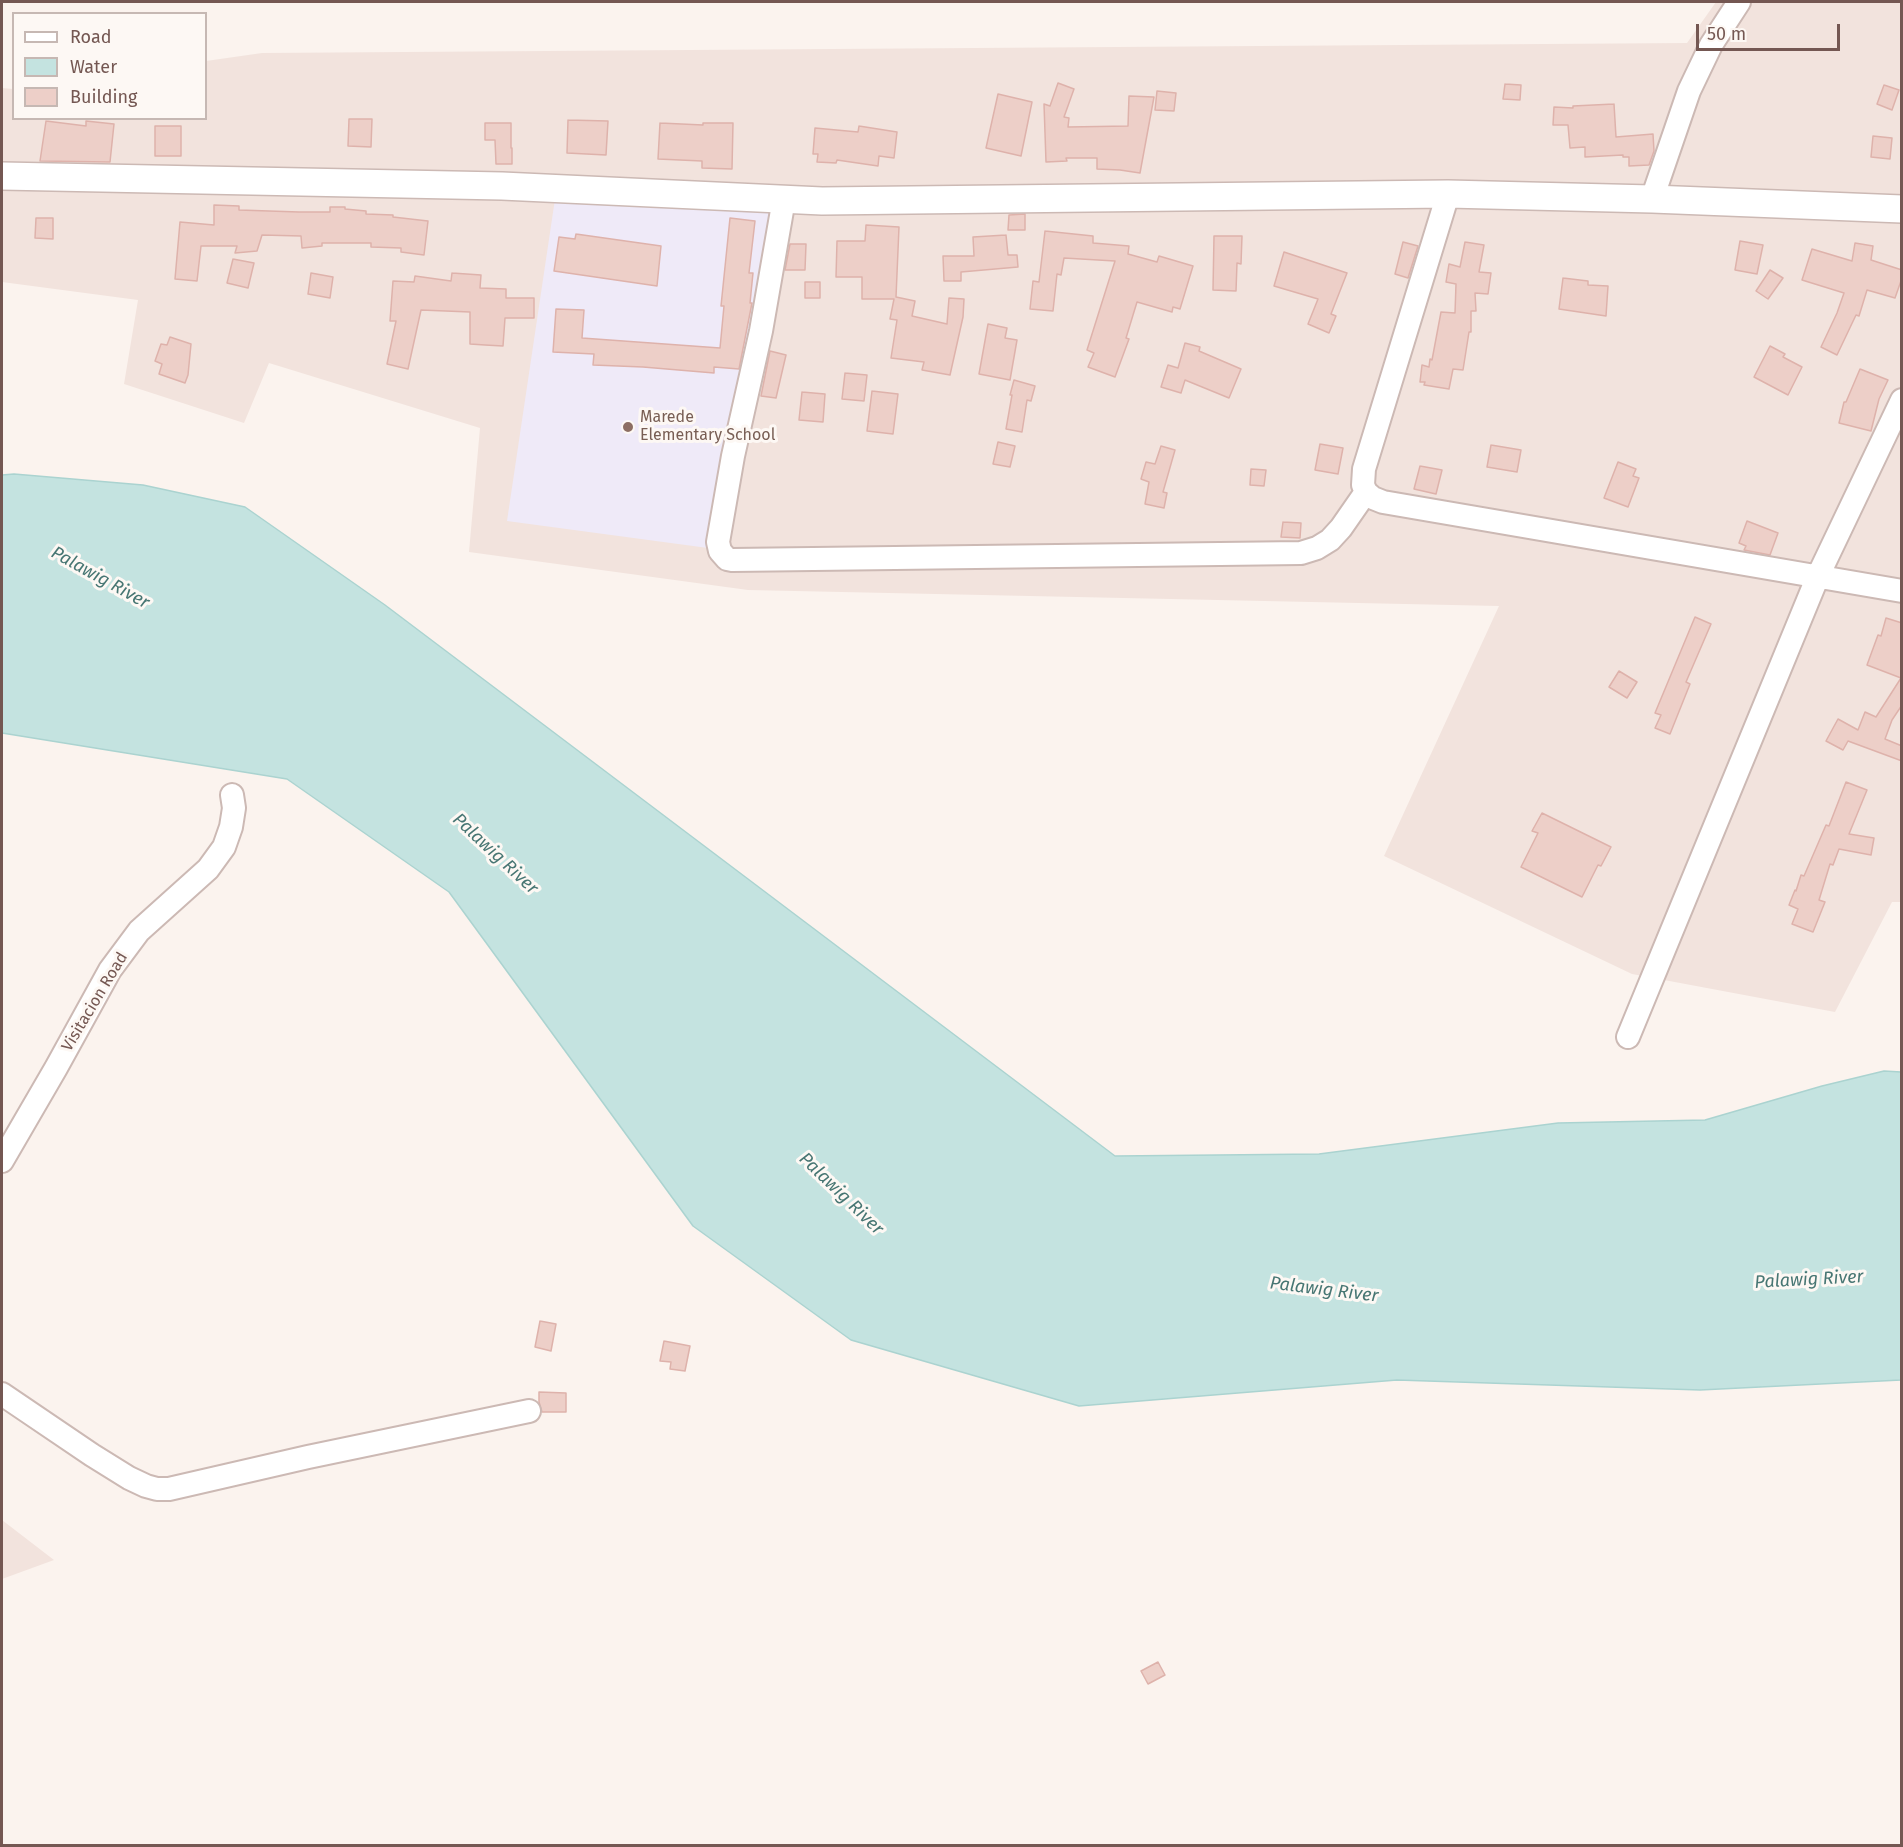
<!DOCTYPE html>
<style>
body{margin:0}
#map{position:relative;width:1903px;height:1847px;overflow:hidden;background:#fbf3ee;font-family:"Fira Sans",sans-serif}
canvas{display:block}
.frame{position:absolute;inset:0;border:3px solid #745752;pointer-events:none}
.legend{position:absolute;left:12px;top:12px;width:195px;height:108px;box-sizing:border-box;background:#fdf8f4;border:2px solid #c6b8b3;margin:0;padding:8px 10px;list-style:none;font-size:18px;color:#745752}
.legend li{display:flex;align-items:center;gap:12px;height:30px}
.legend b{width:30px;border:2px solid #c6b8b3}
.scale{position:absolute;left:1696px;top:24px;width:144px;height:27px;box-sizing:border-box;border:3px solid #745752;border-top:0;padding-left:8px;font-size:18px;line-height:21px;white-space:nowrap;color:#745752;-webkit-text-stroke:4px #fdf8f4;paint-order:stroke}
</style>
<div id="map">
<canvas width="1903" height="1847"></canvas>
<div class="frame"></div>
<ul class="legend">
<li><b style="height:8px;background:#fff"></b>Road</li>
<li><b style="height:16px;background:#c4e3e0"></b>Water</li>
<li><b style="height:16px;background:#edcfc8"></b>Building</li>
</ul>
<div class="scale">50 m</div>
</div>
<script>
const context = document.querySelector('canvas').getContext('2d');
context.lineJoin = 'round';
function paint(path, color) {
  context.fillStyle = color;
  context.fill(path, 'evenodd');
}
function poly(rows) {
  const path = new Path2D();
  for (const r of rows) {
    path.moveTo(r[0], r[1]);
    for (let i = 2; i < r.length; i += 2) path.lineTo(r[i], r[i + 1]);
  }
  return path;
}
function stroke(path, color, width, dash) {
  context.strokeStyle = color;
  context.lineWidth = width;
  context.lineCap = dash ? 'butt' : 'round';
  context.setLineDash(dash || []);
  context.stroke(path);
}
function write(font, color, halo, rows, align = 'center') {
  context.font = font + ' "Fira Sans",sans-serif';
  context.lineWidth = 6;
  context.setLineDash([]);
  context.textBaseline = 'middle';
  context.strokeStyle = halo;
  context.fillStyle = color;
  for (const [text, x, y, turn = 0] of rows) {
    context.save();
    context.translate(x, y);
    context.rotate((+turn || 0) * Math.PI / 180);
    context.textAlign = isNaN(turn) ? turn : align;
    if (halo) context.strokeText(text, 0, 0);
    context.fillText(text, 0, 0);
    context.restore();
  }
}
const residential = poly([
 [1716,2,1901,2,1901,902,1892,902,1835,1012,1632,974,1384,856,1499,606,748,590,469,552,480,428,269,363,244,423,124,384,138,300,2,282,2,88,13,89,14,118,206,118,206,61,262,53,1687,43],
 [2,1520,54,1560,2,1579]
]);
const education = poly([
 [555,199,775,212,708,548,507,521]
]);
const water = poly([
 [14,474,143,485,245,507,385,605,1115,1156,1319,1154,1558,1123,1705,1120,1822,1086,1884,1071,1901,1072,1901,1380,1700,1390,1397,1380,1079,1406,851,1340,693,1226,449,892,287,779,2,733,2,475,14,474]
]);
const building = poly([
 [1058,83,1074,89,1064,117,1069,118,1068,127,1128,126,1129,96,1154,97,1140,173,1120,170,1097,169,1097,158,1066,158,1067,161,1046,162,1044,104,1050,106,1058,83],
 [1505,84,1521,85,1520,100,1503,99,1505,84],
 [1884,85,1899,90,1892,110,1877,104,1884,85],
 [1157,91,1176,93,1174,111,1155,110,1157,91],
 [998,94,1032,102,1021,156,986,148,998,94],
 [1614,104,1616,137,1653,134,1654,151,1649,165,1629,166,1629,157,1623,157,1623,155,1585,157,1585,147,1570,148,1568,125,1553,125,1554,107,1573,108,1573,106,1614,104],
 [349,119,372,119,371,147,348,146,349,119],
 [568,120,608,121,606,155,567,153,568,120],
 [46,121,86,126,86,121,114,124,110,162,40,161,46,121],
 [485,123,511,123,511,148,512,148,512,164,496,164,495,140,485,140,485,123],
 [660,123,703,125,703,123,733,123,732,169,702,168,702,161,658,159,660,123],
 [155,126,181,126,181,156,155,156,155,126],
 [859,126,897,132,894,158,879,156,878,166,837,160,836,163,817,162,818,154,813,154,815,128,858,132,859,126],
 [1873,136,1892,138,1890,159,1871,157,1873,136],
 [214,205,239,206,239,210,299,212,330,212,330,207,345,207,345,209,366,211,366,214,393,215,393,217,428,221,424,255,401,252,401,248,371,247,371,243,322,243,322,246,302,248,301,236,262,235,257,251,235,253,237,246,201,246,197,281,175,279,180,222,214,225,214,205],
 [1025,214,1025,230,1008,230,1009,215,1025,214],
 [36,218,53,218,53,239,35,238,36,218],
 [730,218,755,221,749,273,753,273,750,303,752,303,739,369,714,367,714,373,643,367,593,365,594,354,553,352,556,309,584,310,582,338,720,348,724,306,721,306,730,218],
 [866,225,899,227,896,297,915,301,912,316,947,324,949,298,964,299,963,317,950,375,922,370,924,362,891,358,897,320,890,319,894,299,862,299,862,277,836,277,837,241,865,241,866,225],
 [1045,231,1093,236,1093,243,1129,246,1128,254,1157,262,1159,256,1193,266,1180,309,1173,307,1172,312,1137,302,1126,338,1129,339,1115,377,1088,367,1094,353,1087,350,1115,261,1064,258,1061,275,1057,274,1053,311,1030,309,1033,281,1039,282,1045,231],
 [576,234,661,246,657,286,554,271,559,237,575,239,576,234],
 [1006,235,1008,255,1017,255,1018,267,961,272,961,281,944,281,943,256,974,256,973,237,1006,235],
 [1214,236,1242,236,1241,264,1237,263,1236,291,1213,290,1214,236],
 [1740,241,1763,245,1757,274,1735,270,1740,241],
 [1403,242,1418,246,1408,278,1395,274,1403,242],
 [1465,242,1484,245,1479,272,1491,273,1488,294,1475,293,1476,311,1471,311,1471,332,1469,332,1463,370,1453,369,1449,389,1424,385,1425,382,1420,382,1422,365,1429,367,1430,359,1432,360,1441,312,1455,313,1456,284,1446,282,1449,264,1460,267,1465,242],
 [1855,243,1873,246,1871,260,1902,270,1902,278,1895,298,1867,290,1859,316,1856,315,1837,355,1821,347,1837,313,1844,293,1802,280,1812,249,1852,261,1855,243],
 [790,244,806,244,805,270,785,270,790,244],
 [1284,252,1347,273,1331,314,1336,316,1329,333,1308,324,1318,299,1274,286,1284,252],
 [233,259,254,263,248,288,227,283,233,259],
 [1770,270,1783,278,1768,299,1756,291,1770,270],
 [311,273,333,277,330,298,308,294,311,273],
 [452,273,481,275,480,288,506,289,506,298,534,298,534,318,505,318,503,346,485,345,470,344,470,312,421,310,408,369,387,364,396,321,390,321,393,281,414,282,415,276,451,281,452,273],
 [1563,278,1588,281,1588,285,1608,286,1606,316,1559,309,1563,278],
 [805,282,820,282,820,298,805,298,805,282],
 [988,324,1007,328,1005,338,1017,340,1010,380,979,374,988,324],
 [170,337,191,344,188,375,185,383,159,374,162,364,155,361,161,344,167,345,170,337],
 [1185,343,1200,347,1199,351,1241,369,1229,398,1185,380,1181,393,1161,387,1168,365,1178,368,1185,343],
 [1770,346,1785,354,1783,357,1802,367,1788,395,1754,377,1770,346],
 [770,351,786,355,776,398,761,396,770,351],
 [1860,369,1888,380,1879,399,1871,431,1839,423,1844,402,1846,402,1860,369],
 [845,373,867,375,864,401,842,399,845,373],
 [1014,380,1035,386,1031,401,1027,400,1022,432,1006,429,1012,395,1010,395,1014,380],
 [872,391,898,394,893,434,867,431,872,391],
 [802,392,825,394,823,422,799,420,802,392],
 [998,442,1015,446,1010,467,993,464,998,442],
 [1320,444,1343,448,1338,474,1315,470,1320,444],
 [1491,445,1521,450,1517,472,1487,467,1491,445],
 [1161,446,1175,450,1163,492,1167,493,1164,508,1145,504,1149,482,1141,479,1146,462,1155,464,1161,446],
 [1618,462,1636,469,1633,476,1639,478,1628,507,1604,498,1618,462],
 [1420,466,1442,470,1436,494,1414,489,1420,466],
 [1251,469,1266,470,1264,486,1250,485,1251,469],
 [1747,521,1778,533,1770,555,1744,550,1746,546,1739,543,1747,521],
 [1283,522,1301,523,1300,538,1281,537,1283,522],
 [1695,617,1711,624,1686,682,1690,684,1670,734,1655,728,1661,715,1655,713,1695,617],
 [1886,618,1902,623,1902,705,1892,720,1885,739,1902,746,1902,761,1848,741,1843,750,1826,741,1838,719,1858,730,1865,712,1876,717,1901,678,1867,665,1878,635,1881,636,1886,618],
 [1619,671,1637,682,1627,698,1609,687,1619,671],
 [1846,782,1867,790,1849,834,1874,838,1871,855,1839,849,1833,865,1830,864,1819,900,1825,902,1813,932,1792,924,1798,909,1789,905,1795,890,1796,891,1801,875,1804,876,1826,825,1829,826,1846,782],
 [1542,813,1611,847,1601,866,1598,865,1582,897,1521,867,1538,833,1532,831,1542,813],
 [540,1321,556,1324,551,1351,535,1347,540,1321],
 [664,1341,690,1346,685,1371,670,1369,671,1362,660,1361,664,1341],
 [539,1392,566,1393,566,1412,542,1412,539,1402,539,1392],
 [1158,1662,1165,1675,1148,1684,1141,1671,1158,1662]
]);
const minor = poly([
 [1448,194,1364,469,1363,485,1366,492,1373,498,1383,502,1902,591],
 [784,199,761,331,733,456,718,542,720,551,727,559,732,560,1301,553,1317,548,1330,540,1341,528,1366,492],
 [1652,199,1689,91,1711,45,1739,2],
 [1628,1037,1818,576,1902,400],
 [2,1161,56,1068,110,970,139,931,208,869,224,847,231,827,234,808,232,795],
 [2,1394,92,1455,129,1478,146,1486,157,1489,169,1489,308,1457,529,1411]
]);
const tertiary = poly([
 [2,176,502,186,822,201,1448,194,1652,199,1902,209]
]);
const markers = [
 [628,427,6,"#8d6e63"]
];
const educationNames = [
 ["Marede",640,418],
 ["Elementary School",640,436]
];
const streetNames = [
 ["Visitacion Road",95,1002,-59]
];
const waterNames = [
 ["Palawig River",100,578,29],
 ["Palawig River",495,854,43],
 ["Palawig River",841,1194,44],
 ["Palawig River",1809,1280,-3],
 ["Palawig River",1324,1290,7]
];
paint(residential, '#f2e3dd');
paint(education, '#efeaf8');
paint(water, '#c4e3e0');
stroke(water, '#abd3d0', 1.5);
paint(building, '#edcfc8');
stroke(building, '#deb2ab', 1.5);
stroke(minor, '#ccb9b4', 26);
stroke(tertiary, '#ccb9b4', 30);
stroke(minor, '#fff', 22);
stroke(tertiary, '#fff', 27);
for (const [x, y, r, color] of markers) {
  const dot = new Path2D();
  dot.arc(x, y, r, 0, 2 * Math.PI);
  context.fillStyle = color;
  context.fill(dot);
  stroke(dot, '#fdf8f4', 2);
}
write('16px', '#785e54', '#fdf8f4', educationNames, 'left');
write('16px', '#745752', '#fdf8f4', streetNames);
write('italic 18px', '#477673', '#fdf8f4', waterNames);
</script>
